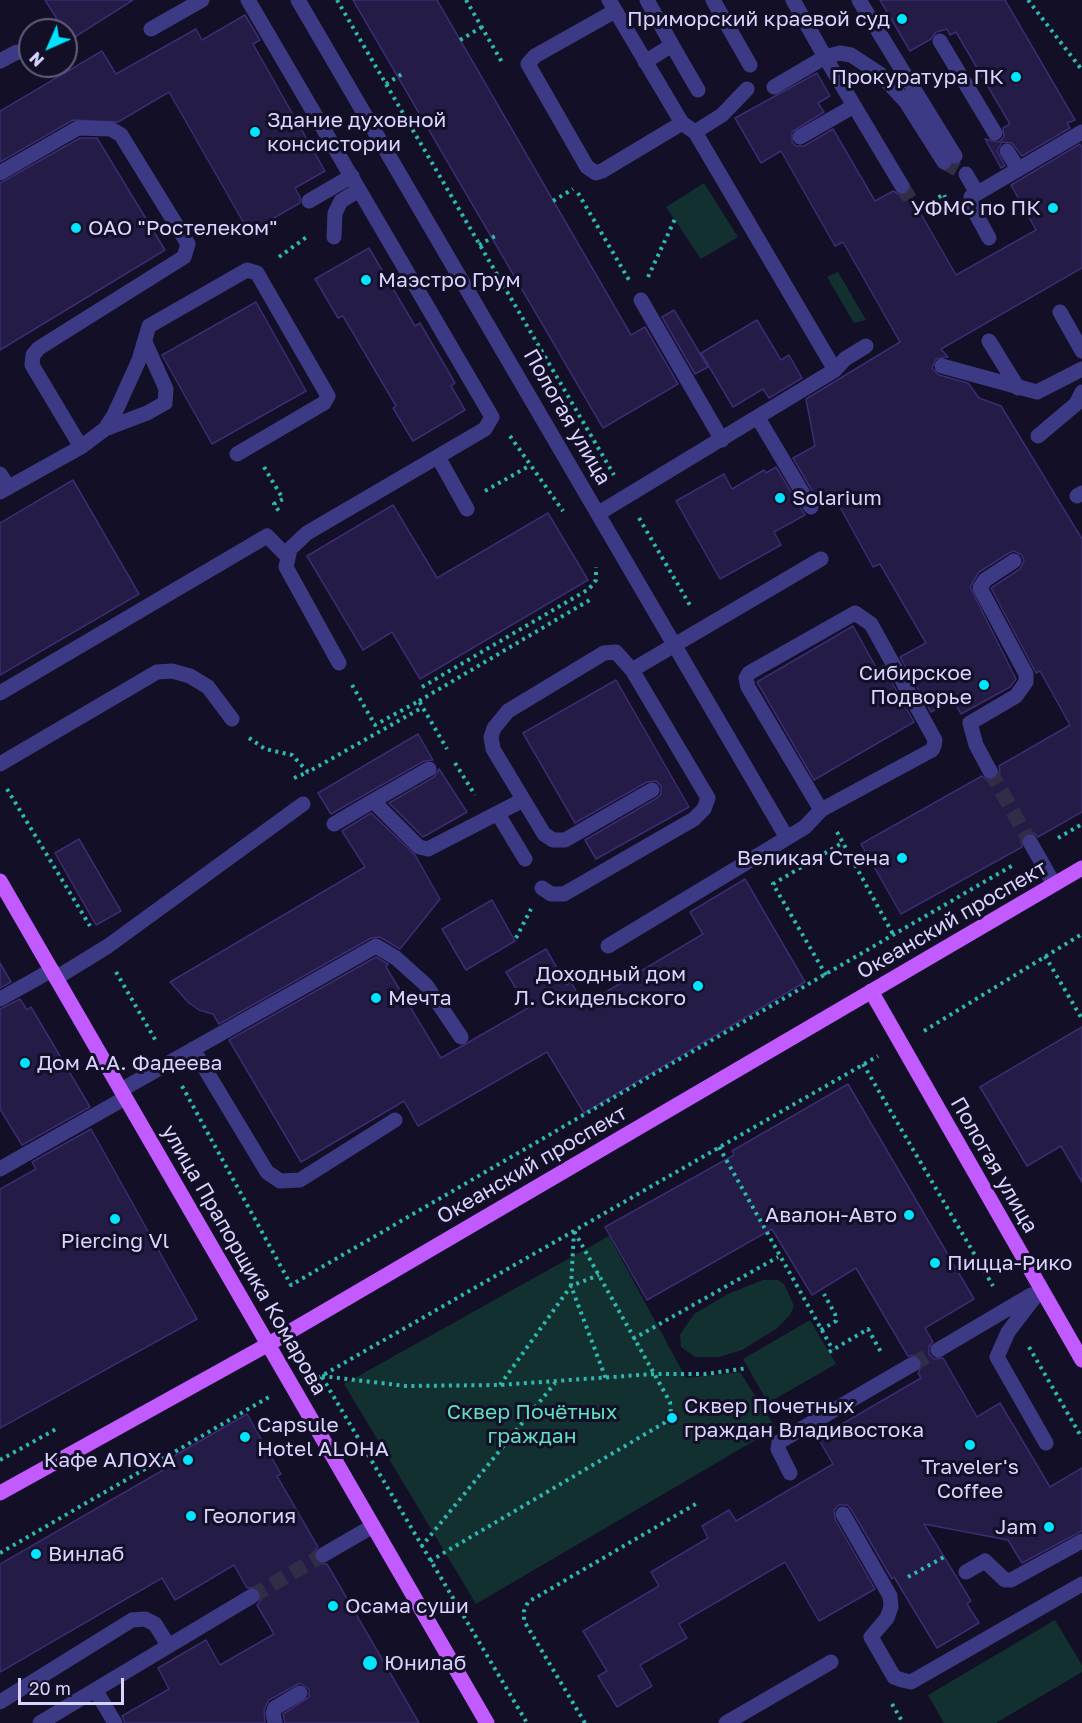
<!DOCTYPE html>
<meta charset="utf-8">
<style>
body{margin:0}
#map{position:relative;width:1082px;height:1723px;overflow:hidden;background:#130f26;font-family:"Golos Text",sans-serif}
canvas{display:block}
.north{position:absolute;left:18px;top:18px;width:60px;height:60px;box-sizing:border-box;background:#130f26;border:2px solid #625e7d;border-radius:50%;rotate:225deg;font-size:16px;font-weight:700;line-height:24px;text-align:center;color:#d9d4ff}
.north::after{content:'';display:block;margin:auto;width:21px;height:27px;background:#00e5ff;clip-path:polygon(50% 0,100% 100%,50% 72%,0 100%)}
.scale{position:absolute;left:18px;top:1678px;width:106px;height:27px;box-sizing:border-box;border:3px solid #d9d4ff;border-top:0;padding-left:8px;font-size:18px;line-height:21px;white-space:nowrap;color:#d9d4ff;-webkit-text-stroke:4px #130f26;paint-order:stroke}
</style>
<div id="map">
<canvas width="1082" height="1723"></canvas>
<div class="north">N</div>
<div class="scale">20 m</div>
</div>
<script>
const context = document.querySelector('canvas').getContext('2d');
context.lineJoin = 'round';
function paint(path, color) {
  context.fillStyle = color;
  context.fill(path, 'evenodd');
}
function poly(rows) {
  const path = new Path2D();
  for (const r of rows) {
    path.moveTo(r[0], r[1]);
    for (let i = 2; i < r.length; i += 2) path.lineTo(r[i], r[i + 1]);
  }
  return path;
}
function stroke(path, color, width, dash) {
  context.strokeStyle = color;
  context.lineWidth = width;
  context.lineCap = dash ? 'butt' : 'round';
  context.setLineDash(dash || []);
  context.stroke(path);
}
function write(font, color, halo, rows, align = 'center') {
  context.font = font + ' "Golos Text",sans-serif';
  context.lineWidth = 6;
  context.setLineDash([]);
  context.textBaseline = 'middle';
  context.strokeStyle = halo;
  context.fillStyle = color;
  for (const [text, x, y, turn = 0] of rows) {
    context.save();
    context.translate(x, y);
    context.rotate((+turn || 0) * Math.PI / 180);
    context.textAlign = isNaN(turn) ? turn : align;
    if (halo) context.strokeText(text, 0, 0);
    context.fillText(text, 0, 0);
    context.restore();
  }
}
const green = poly([
 [704,183,738,237,701,259,666,207],
 [838,272,866,320,854,323,827,277],
 [609,1236,686,1378,740,1372,776,1428,476,1604,344,1384],
 [763,1280,778,1280,784,1284,794,1306,790,1315,776,1329,742,1350,719,1357,695,1357,681,1347,680,1335,694,1314,728,1294],
 [810,1320,836,1364,768,1403,743,1359],
 [1055,1620,1082,1665,1082,1672,996,1723,944,1723,928,1695]
]);
const building = poly([
 [45,0,133,0,70,40,45,0],
 [353,0,437,0,631,335,645,327,678,384,603,428,353,0],
 [880,0,1005,0,1075,120,1067,123,1070,128,1022,156,1012,143,1002,142,997,151,1005,166,1001,168,985,139,999,142,1004,137,1003,128,1010,124,956,32,950,35,947,29,936,32,931,39,910,51,880,0],
 [245,15,260,40,253,44,325,171,295,188,300,197,300,203,249,232,169,92,118,122,73,120,0,162,0,111,102,51,116,74,196,29,202,40,245,15],
 [817,73,830,96,818,103,824,112,792,132,792,142,796,146,804,146,833,129,875,201,893,191,902,196,909,193,956,275,1036,230,1011,185,1080,144,1082,148,1082,268,941,349,948,357,936,359,932,368,939,375,968,383,979,398,1001,406,1082,539,1082,812,1038,837,1034,833,1026,833,1021,838,1022,847,901,914,861,844,982,776,989,781,995,779,1000,772,999,766,1070,725,1040,671,1036,673,991,588,1020,569,1024,561,1022,555,1014,551,1009,553,979,572,970,587,1016,679,1010,687,961,714,953,700,931,712,900,657,926,643,880,564,873,567,835,498,821,506,793,458,815,446,806,399,900,342,843,242,835,246,781,151,761,163,735,118,817,73],
 [80,138,97,138,165,250,0,350,0,183,80,138],
 [369,248,415,326,420,323,455,383,451,386,465,410,413,441,393,408,396,406,343,316,338,318,315,279,369,248],
 [256,302,306,391,212,444,162,355,256,302],
 [674,310,708,367,695,374,662,317,674,310],
 [757,320,781,360,789,355,802,378,769,398,763,389,733,407,701,353,757,320],
 [776,467,805,515,774,532,781,545,720,579,676,501,724,474,732,489,764,470,766,473,776,467],
 [73,480,139,594,0,675,0,523,73,480],
 [393,505,437,578,548,513,588,580,420,679,392,632,363,650,307,556,393,505],
 [853,626,877,669,883,666,914,722,814,780,757,682,853,626],
 [616,680,689,807,596,859,585,840,657,798,661,794,661,786,656,781,647,782,575,823,523,733,616,680],
 [418,734,433,760,424,761,331,814,318,793,418,734],
 [439,769,467,812,423,837,389,803,434,777,439,769],
 [371,813,415,855,440,899,400,949,380,937,371,938,219,1024,213,1014,199,1010,189,1003,170,982,365,867,342,831,371,813],
 [79,839,121,911,96,925,55,853,79,839],
 [745,879,805,982,584,1113,547,1052,418,1126,404,1101,301,1162,229,1040,376,957,388,964,386,967,441,1058,528,1008,506,972,546,949,567,985,571,982,584,1005,703,934,690,912,745,879],
 [492,900,515,941,466,970,442,929,492,900],
 [0,963,11,982,0,988,0,963],
 [20,999,27,1010,31,1007,90,1107,22,1145,0,1109,0,1009,20,999],
 [1082,1027,1082,1182,1061,1146,1027,1166,980,1087,1082,1027],
 [848,1084,974,1299,925,1328,933,1342,929,1346,929,1354,934,1359,943,1358,977,1417,1000,1403,1050,1487,1082,1468,1082,1531,1022,1563,1008,1540,924,1524,971,1601,967,1604,979,1623,937,1648,894,1577,892,1579,851,1509,847,1505,839,1505,834,1510,835,1519,875,1589,819,1621,785,1562,679,1624,687,1638,640,1665,652,1686,617,1707,598,1676,607,1671,583,1631,659,1586,651,1572,708,1538,702,1526,729,1510,736,1521,833,1464,818,1438,921,1378,918,1373,923,1363,917,1355,908,1356,856,1268,812,1295,772,1229,647,1300,605,1227,734,1155,732,1151,848,1084],
 [91,1129,197,1319,0,1428,0,1189,36,1169,32,1162,91,1129],
 [247,1414,281,1474,277,1476,318,1547,314,1551,314,1559,319,1564,327,1564,419,1723,285,1723,283,1714,309,1697,309,1689,300,1683,269,1700,264,1710,265,1723,125,1723,122,1716,169,1689,158,1668,206,1640,220,1665,274,1634,257,1605,261,1600,261,1592,256,1587,247,1588,234,1565,175,1600,162,1578,0,1672,0,1564,165,1469,162,1463,247,1414]
]);
const minorTunnel = poly([
 [944,162,966,174],
 [902,186,913,204],
 [990,771,1030,842],
 [913,1364,938,1350],
 [252,1596,323,1555]
]);
const path = poly([
 [337,0,614,475],
 [466,0,503,64],
 [1028,0,1082,70],
 [460,40,482,27],
 [386,84,402,74],
 [578,193,629,280],
 [553,201,573,189],
 [915,207,917,211,944,194,945,197],
 [479,245,497,235],
 [279,257,308,236],
 [648,277,675,219],
 [510,436,563,511],
 [264,467,283,499,274,504,281,514],
 [485,491,529,466],
 [639,518,691,607],
 [352,685,375,725,419,701,447,749],
 [422,687,589,589,596,580,596,567],
 [419,701,593,598],
 [249,738,265,749,292,755,308,772,423,707],
 [455,763,475,795],
 [294,778,308,772],
 [7,789,90,926],
 [837,832,894,936],
 [1058,838,1082,824],
 [516,938,531,909],
 [1045,956,1082,1019],
 [116,972,156,1041],
 [826,975,773,884,842,843],
 [924,1031,1082,934],
 [863,1064,993,1286],
 [182,1086,291,1285,1015,864],
 [719,1147,833,1350],
 [574,1231,571,1286,606,1379],
 [821,1330,836,1321,835,1314,824,1294],
 [633,1339,778,1257],
 [1029,1347,1082,1438],
 [829,1352,868,1329,882,1354],
 [322,1376,406,1386,500,1385,654,1374,705,1374,748,1368],
 [322,1377,527,1723],
 [318,1378,878,1056],
 [500,1385,571,1286,599,1275],
 [0,1460,58,1428],
 [421,1547,555,1383],
 [0,1553,269,1397],
 [430,1561,664,1423,671,1414,670,1402,574,1231],
 [908,1577,944,1557],
 [892,1704,902,1721],
 [585,1723,524,1621,524,1611,528,1602,699,1502]
]);
const minor = poly([
 [248,0,492,417,485,429,307,533,290,549,286,567,339,663],
 [298,0,787,838,805,827,821,810,932,750,934,746,935,740,871,624,855,613,749,673,746,678,748,687,821,810],
 [647,0,672,45],
 [713,0,750,65],
 [793,0,825,57,840,53,851,55,880,74,906,102,944,162],
 [859,0,955,156],
 [615,11,535,56,528,64,587,167,596,173,602,171,682,123],
 [151,29,202,0],
 [940,41,995,133],
 [0,61,17,52],
 [645,62,672,45,698,90],
 [774,87,825,57,902,186],
 [695,132,722,115,747,89],
 [800,137,854,106],
 [1007,151,1018,169],
 [0,173,78,128,111,129,121,135,188,244,184,257,39,348,33,355,32,365,81,447],
 [966,174,977,193],
 [309,201,352,176],
 [334,237,335,213,341,201,359,190],
 [989,238,971,205,971,197,1082,132],
 [641,300,722,440],
 [1060,312,1082,351],
 [989,341,1018,388],
 [942,366,1037,392,1082,369],
 [835,370,845,359,866,346],
 [758,418,811,507],
 [105,429,147,413,165,403,166,389,145,342],
 [1038,436,1076,404,1082,392],
 [438,457,467,509],
 [0,474,8,487],
 [0,492,81,447,105,429,114,415,139,360,149,326,247,270,257,273,328,396,324,403,237,454],
 [1077,496,1082,493],
 [599,513,835,370,695,132,682,123,609,0],
 [632,670,821,559],
 [0,693,267,536,286,555],
 [0,764,157,672,172,671,190,676,208,687,232,719],
 [990,771,976,745,970,723,1016,696,1026,682,1026,674,980,588,985,580,1014,561],
 [373,801,429,769],
 [498,814,525,859],
 [334,824,373,801,419,847,428,849,523,800],
 [1030,842,1054,884],
 [542,888,551,894,564,894,694,819,704,809,708,798,632,670,616,652,604,653,508,711,494,728,491,737,493,749,544,834,553,840,565,840,652,790],
 [608,946,787,838],
 [56,978,108,946,303,804],
 [0,999,52,970],
 [193,1049,267,1172,280,1181,300,1180,395,1120],
 [121,1090,376,946,396,958,426,985,461,1037],
 [0,1169,125,1098],
 [1041,1289,1008,1332,997,1357,1046,1443],
 [938,1350,1031,1295],
 [790,1473,778,1449,779,1442,913,1364],
 [843,1514,890,1596,891,1607,887,1618,871,1637,894,1677,902,1680,911,1682,1082,1584],
 [323,1555,373,1526],
 [966,1572,985,1561,1005,1580,1011,1580,1082,1541],
 [96,1691,115,1723],
 [0,1702,132,1620,145,1619,155,1624,168,1645],
 [40,1723,252,1596],
 [275,1723,273,1713,275,1708,300,1693],
 [726,1723,831,1662]
]);
const major = poly([
 [0,881,487,1723],
 [871,991,1082,1360],
 [0,1493,267,1345,1082,868]
]);
const markers = [
 [902,19,6,"#00e5ff"],
 [1016,77,6,"#00e5ff"],
 [255,132,6,"#00e5ff"],
 [1053,208,6,"#00e5ff"],
 [76,228,6,"#00e5ff"],
 [366,280,6,"#00e5ff"],
 [780,498,6,"#00e5ff"],
 [984,685,6,"#00e5ff"],
 [902,858,6,"#00e5ff"],
 [698,986,6,"#00e5ff"],
 [376,998,6,"#00e5ff"],
 [25,1063,6,"#00e5ff"],
 [909,1215,6,"#00e5ff"],
 [115,1219,6,"#00e5ff"],
 [935,1263,6,"#00e5ff"],
 [672,1418,6,"#00e5ff"],
 [245,1437,6,"#00e5ff"],
 [970,1445,6,"#00e5ff"],
 [188,1460,6,"#00e5ff"],
 [191,1516,6,"#00e5ff"],
 [1049,1527,6,"#00e5ff"],
 [36,1554,6,"#00e5ff"],
 [333,1606,6,"#00e5ff"],
 [370,1663,8,"#00e5ff"]
];
const poiNames = [
 ["Приморский краевой суд",890,19,"right"],
 ["Прокуратура ПК",1004,77,"right"],
 ["Здание духовной",267,120],
 ["консистории",267,144],
 ["УФМС по ПК",1041,208,"right"],
 ["ОАО \"Ростелеком\"",88,228],
 ["Маэстро Грум",378,280],
 ["Solarium",792,498],
 ["Сибирское",972,673,"right"],
 ["Подворье",972,697,"right"],
 ["Великая Стена",890,858,"right"],
 ["Доходный дом",686,974,"right"],
 ["Л. Скидельского",686,998,"right"],
 ["Мечта",388,998],
 ["Дом А.А. Фадеева",37,1063],
 ["Авалон-Авто",897,1215,"right"],
 ["Piercing Vl",115,1241,"center"],
 ["Пицца-Рико",947,1263],
 ["Сквер Почетных",684,1406],
 ["граждан Владивостока",684,1430],
 ["Capsule",257,1425],
 ["Hotel ALOHA",257,1449],
 ["Кафе АЛОХА",176,1460,"right"],
 ["Traveler's",970,1467,"center"],
 ["Coffee",970,1491,"center"],
 ["Геология",203,1516],
 ["Jam",1037,1527,"right"],
 ["Винлаб",48,1554],
 ["Осама суши",345,1606],
 ["Юнилаб",384,1663]
];
const streetNames = [
 ["Пологая улица",567,417,60],
 ["Океанский проспект",952,920,-30],
 ["Океанский проспект",532,1165,-30],
 ["Пологая улица",994,1165,60],
 ["улица Прапорщика Комарова",244,1260,60]
];
const parkNames = [
 ["Сквер Почётных",532,1412],
 ["граждан",532,1436]
];
paint(green, '#12302f');
paint(building, '#241b47');
stroke(building, '#3b2d73', 1.5);
stroke(minorTunnel, '#312d47', 15, [15, 8]);
stroke(path, '#2fb8b0', 4, [3, 4.5]);
stroke(minor, '#3d3a85', 15);
stroke(major, '#c25bff', 15);
for (const [x, y, r, color] of markers) {
  const dot = new Path2D();
  dot.arc(x, y, r, 0, 2 * Math.PI);
  context.fillStyle = color;
  context.fill(dot);
  stroke(dot, '#130f26', 2);
}
write('21px', '#d9d4ff', '#130f26', poiNames, 'left');
write('21px', '#d9d4ff', '#130f26', streetNames);
write('21px', '#5fe0c0', '#130f26', parkNames);
</script>
